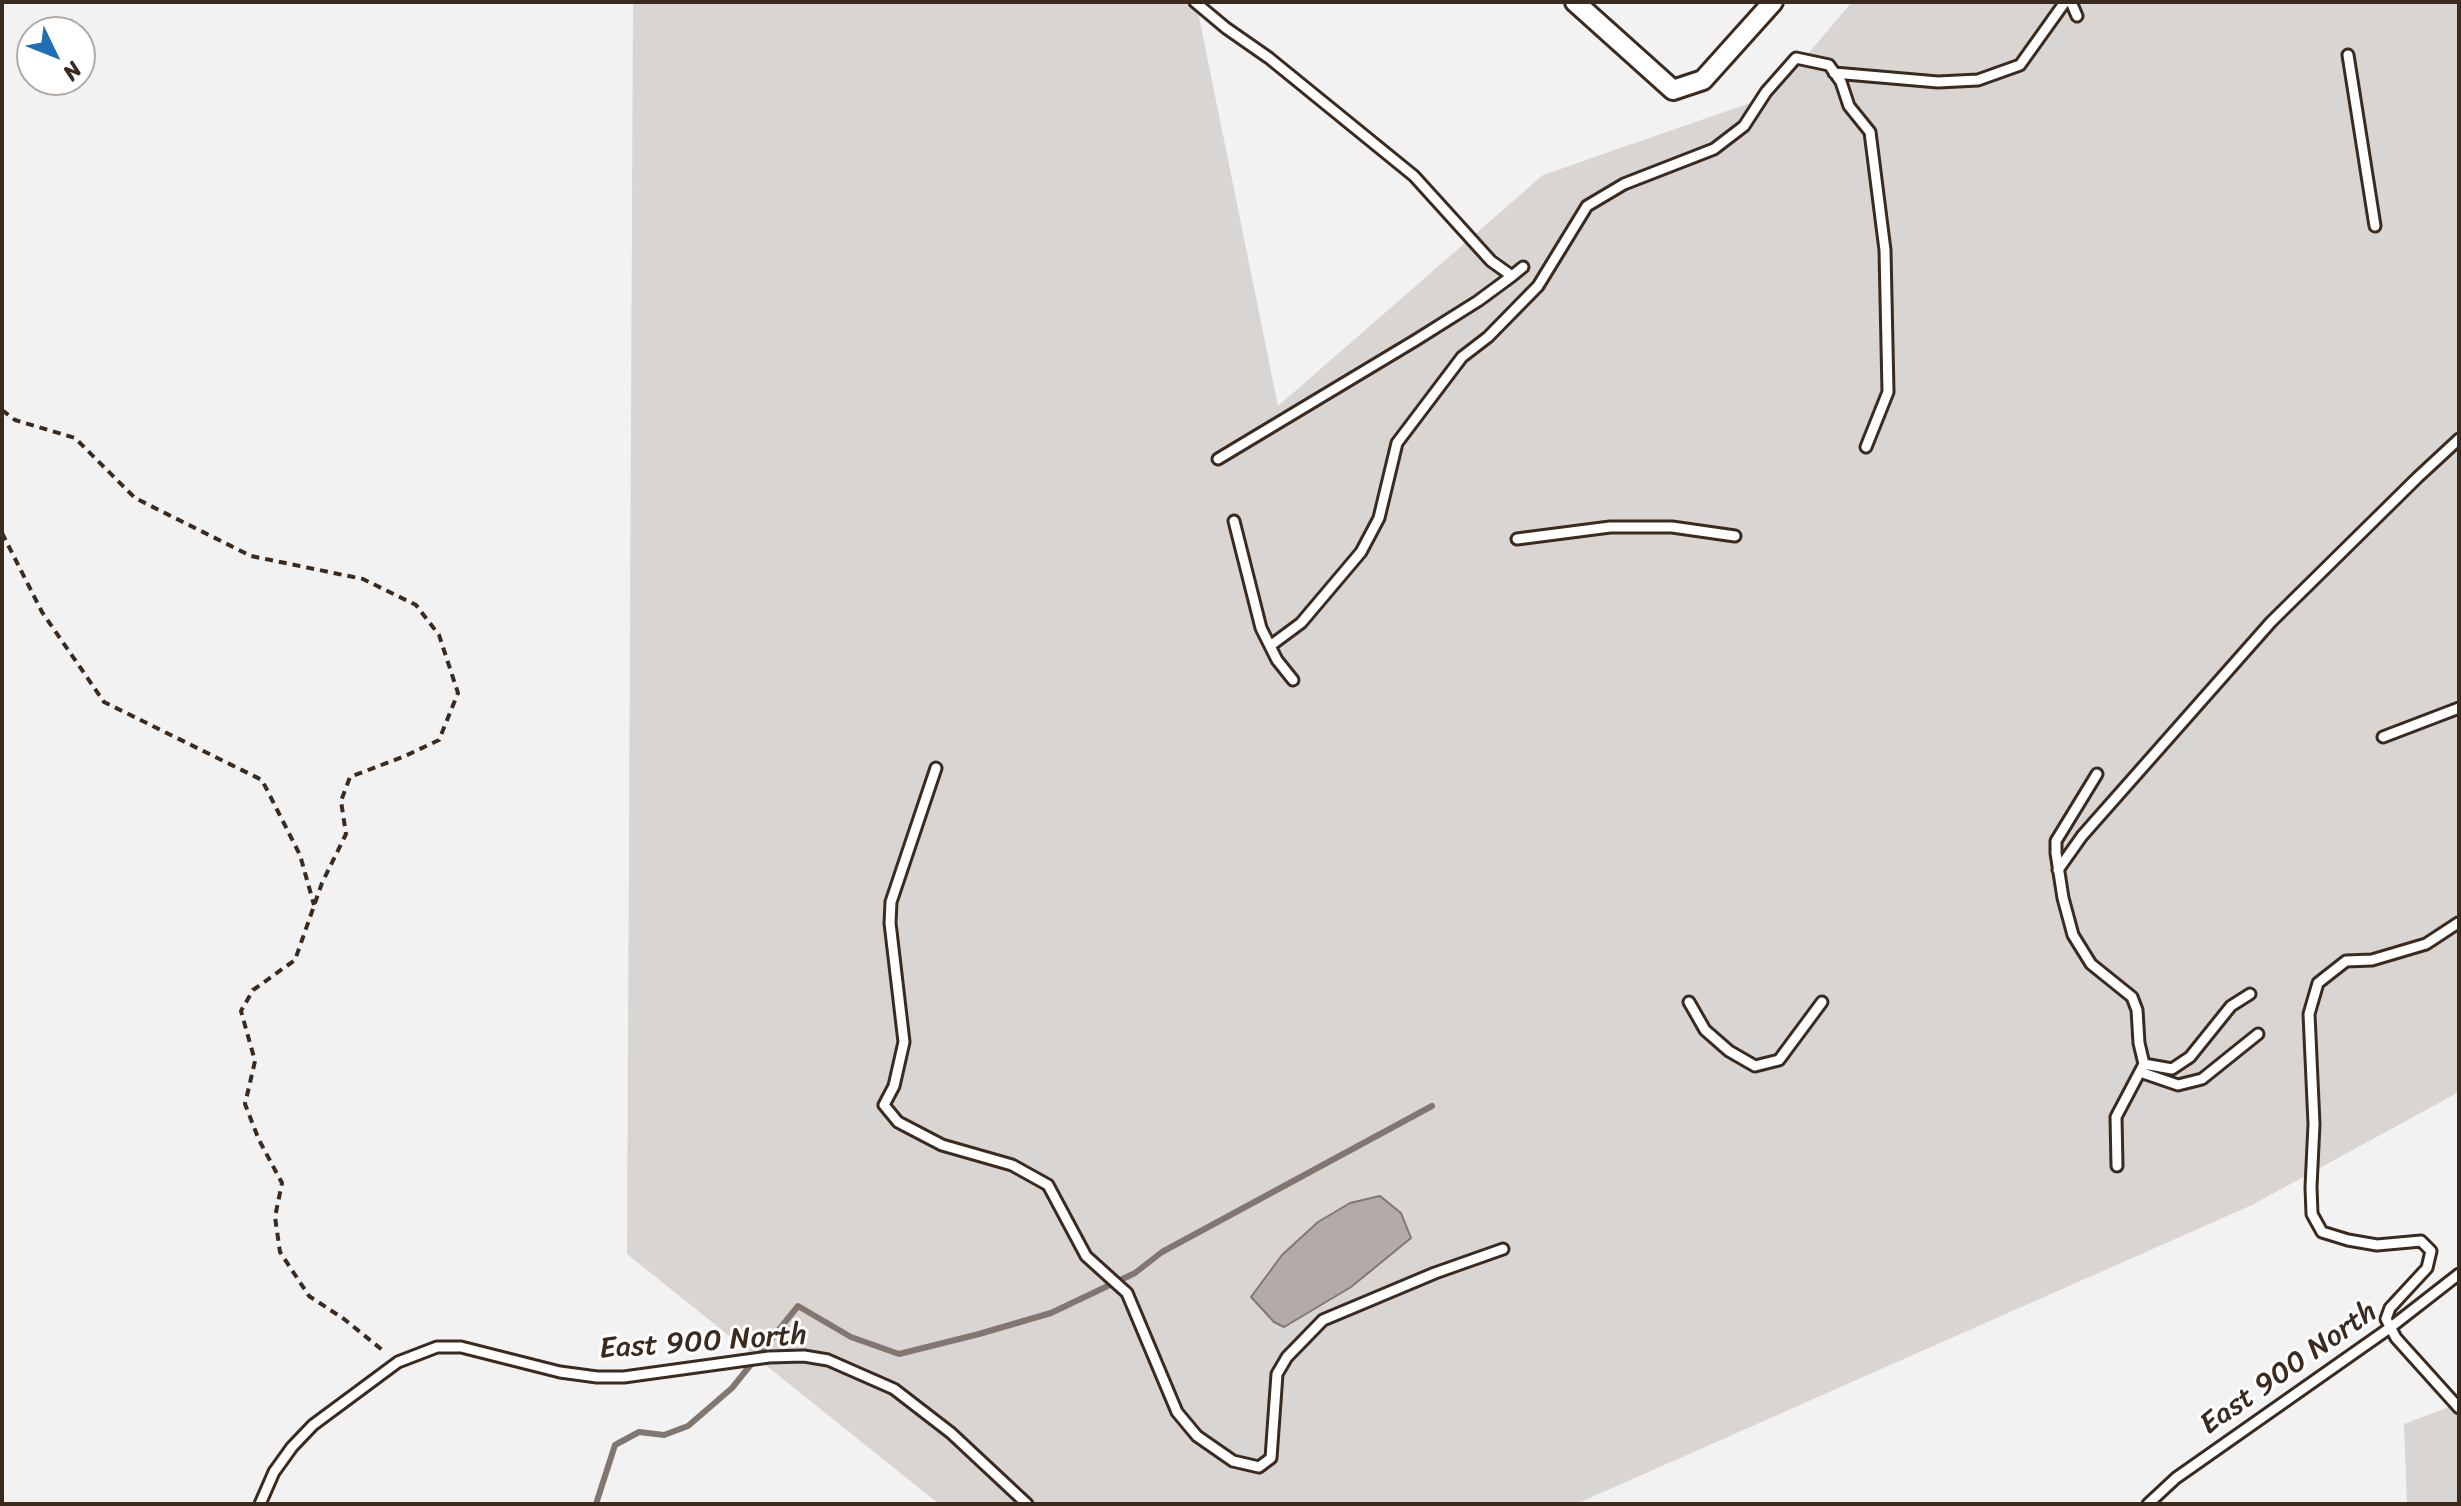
<!DOCTYPE html>
<style>
body{margin:0}
#map{position:relative;width:2461px;height:1506px;overflow:hidden;background:#f3f2f2;font-family:Sriracha,sans-serif}
canvas{display:block}
.frame{position:absolute;inset:0;border:4px solid #3b2a1e;pointer-events:none}
.north{position:absolute;left:16px;top:16px;width:80px;height:80px;box-sizing:border-box;background:#fff;border:2px solid #b1aaa5;border-radius:50%;rotate:133deg;font-size:22px;font-weight:700;line-height:32px;text-align:center;color:#3b2a1e}
.north::after{content:'';display:block;margin:auto;width:28px;height:36px;background:#1f6fb2;clip-path:polygon(50% 0,100% 100%,50% 72%,0 100%)}
</style>
<div id="map">
<canvas width="2461" height="1506"></canvas>
<div class="frame"></div>
<div class="north">N</div>
</div>
<script>
const context = document.querySelector('canvas').getContext('2d');
context.lineJoin = 'round';
function paint(path, color) {
  context.fillStyle = color;
  context.fill(path, 'evenodd');
}
function poly(rows) {
  const path = new Path2D();
  for (const r of rows) {
    path.moveTo(r[0], r[1]);
    for (let i = 2; i < r.length; i += 2) path.lineTo(r[i], r[i + 1]);
  }
  return path;
}
function stroke(path, color, width, dash) {
  context.strokeStyle = color;
  context.lineWidth = width;
  context.lineCap = dash ? 'butt' : 'round';
  context.setLineDash(dash || []);
  context.stroke(path);
}
function write(font, color, halo, rows, align = 'center') {
  context.font = font + ' Sriracha,sans-serif';
  context.lineWidth = 6;
  context.setLineDash([]);
  context.textBaseline = 'middle';
  context.strokeStyle = halo;
  context.fillStyle = color;
  for (const [text, x, y, turn = 0] of rows) {
    context.save();
    context.translate(x, y);
    context.rotate((+turn || 0) * Math.PI / 180);
    context.textAlign = isNaN(turn) ? turn : align;
    if (halo) context.strokeText(text, 0, 0);
    context.fillText(text, 0, 0);
    context.restore();
  }
}
const green = poly([
 [633,2,1196,2,1278,406,1543,175,1773,95,1852,2,2459,2,2459,1092,2252,1205,1576,1504,939,1504,627,1254],
 [2459,1403,2459,1504,2407,1504,2404,1424]
]);
const water = poly([
 [1380,1196,1401,1213,1411,1238,1351,1287,1284,1327,1274,1322,1251,1297,1282,1255,1318,1222,1350,1203,1380,1196]
]);
const stream = poly([
 [596,1504,615,1445,639,1432,664,1435,688,1426,732,1388,798,1306,851,1337,899,1354,979,1334,1051,1313,1135,1273,1162,1252,1432,1106]
]);
const path = poly([
 [2,410,15,420,75,438,135,498,251,556,363,579,416,605,439,635,458,693,439,740,405,756,350,777,341,801,346,834,322,883,295,960,253,990,241,1011,255,1061,245,1104,259,1140,282,1183,275,1217,280,1252,309,1296,344,1319,386,1353],
 [2,533,42,612,104,702,262,780,300,855,314,905]
]);
const service = poly([
 [1195,2,1226,28,1269,58,1414,176,1491,261,1512,276,1523,267],
 [2071,2,2077,16],
 [2348,55,2375,226],
 [1834,73,1938,82,1978,80,2020,65,2065,2],
 [1218,459,1416,340,1478,301,1512,276],
 [1234,521,1261,628,1277,660,1293,680],
 [1517,539,1610,527,1672,527,1735,536],
 [1270,646,1301,623,1361,552,1379,518,1397,443,1462,357,1488,337,1538,286,1587,206,1624,184,1714,149,1744,126,1766,92,1796,58,1829,65,1841,82,1849,106,1870,132,1885,250,1888,392,1866,447],
 [2383,737,2459,708],
 [936,768,891,902,890,923,904,1042,894,1086,884,1105,898,1122,942,1145,1012,1165,1048,1185,1086,1256,1127,1293,1177,1412,1197,1436,1233,1461,1259,1467,1271,1458,1277,1374,1287,1357,1323,1320,1435,1273,1503,1249],
 [2097,774,2056,841,2056,853,2063,898,2073,935,2091,964,2132,997,2137,1010,2139,1043,2144,1064,2116,1117,2117,1166],
 [2058,870,2082,836,2271,622,2417,478,2459,439],
 [2458,923,2426,944,2372,960,2346,961,2318,983,2309,1014,2314,1124,2311,1187,2312,1214,2322,1232,2348,1240,2377,1245,2421,1241,2431,1251,2427,1268,2390,1308,2386,1319,2396,1338,2459,1408],
 [1689,1002,1705,1030,1729,1051,1755,1066,1779,1060,1822,1002],
 [2144,1064,2172,1069,2190,1057,2231,1006,2250,994],
 [2140,1072,2178,1085,2202,1079,2258,1034],
 [260,1504,274,1472,292,1447,313,1425,398,1362,437,1347,461,1347,560,1372,597,1377,624,1377,769,1357,804,1356,828,1360,894,1389,951,1433,1027,1504],
 [2148,1504,2176,1478,2391,1327,2459,1274]
]);
const minor = poly([
 [1575,2,1673,90,1703,80,1773,2]
]);
const streetNames = [
 ["East 900 North",703,1343,-4],
 ["East 900 North",2289,1369,-35]
];
paint(green, '#d8d5d2');
paint(water, '#b2aba7');
stroke(water, '#827770', 2);
stroke(stream, '#827770', 6);
stroke(service, '#3b2a1e', 15);
stroke(minor, '#3b2a1e', 24);
stroke(path, '#3b2a1e', 4, [8, 6]);
stroke(service, '#fff', 9);
stroke(minor, '#fff', 18);
write('30px', '#3b2a1e', '#fff', streetNames);
</script>
